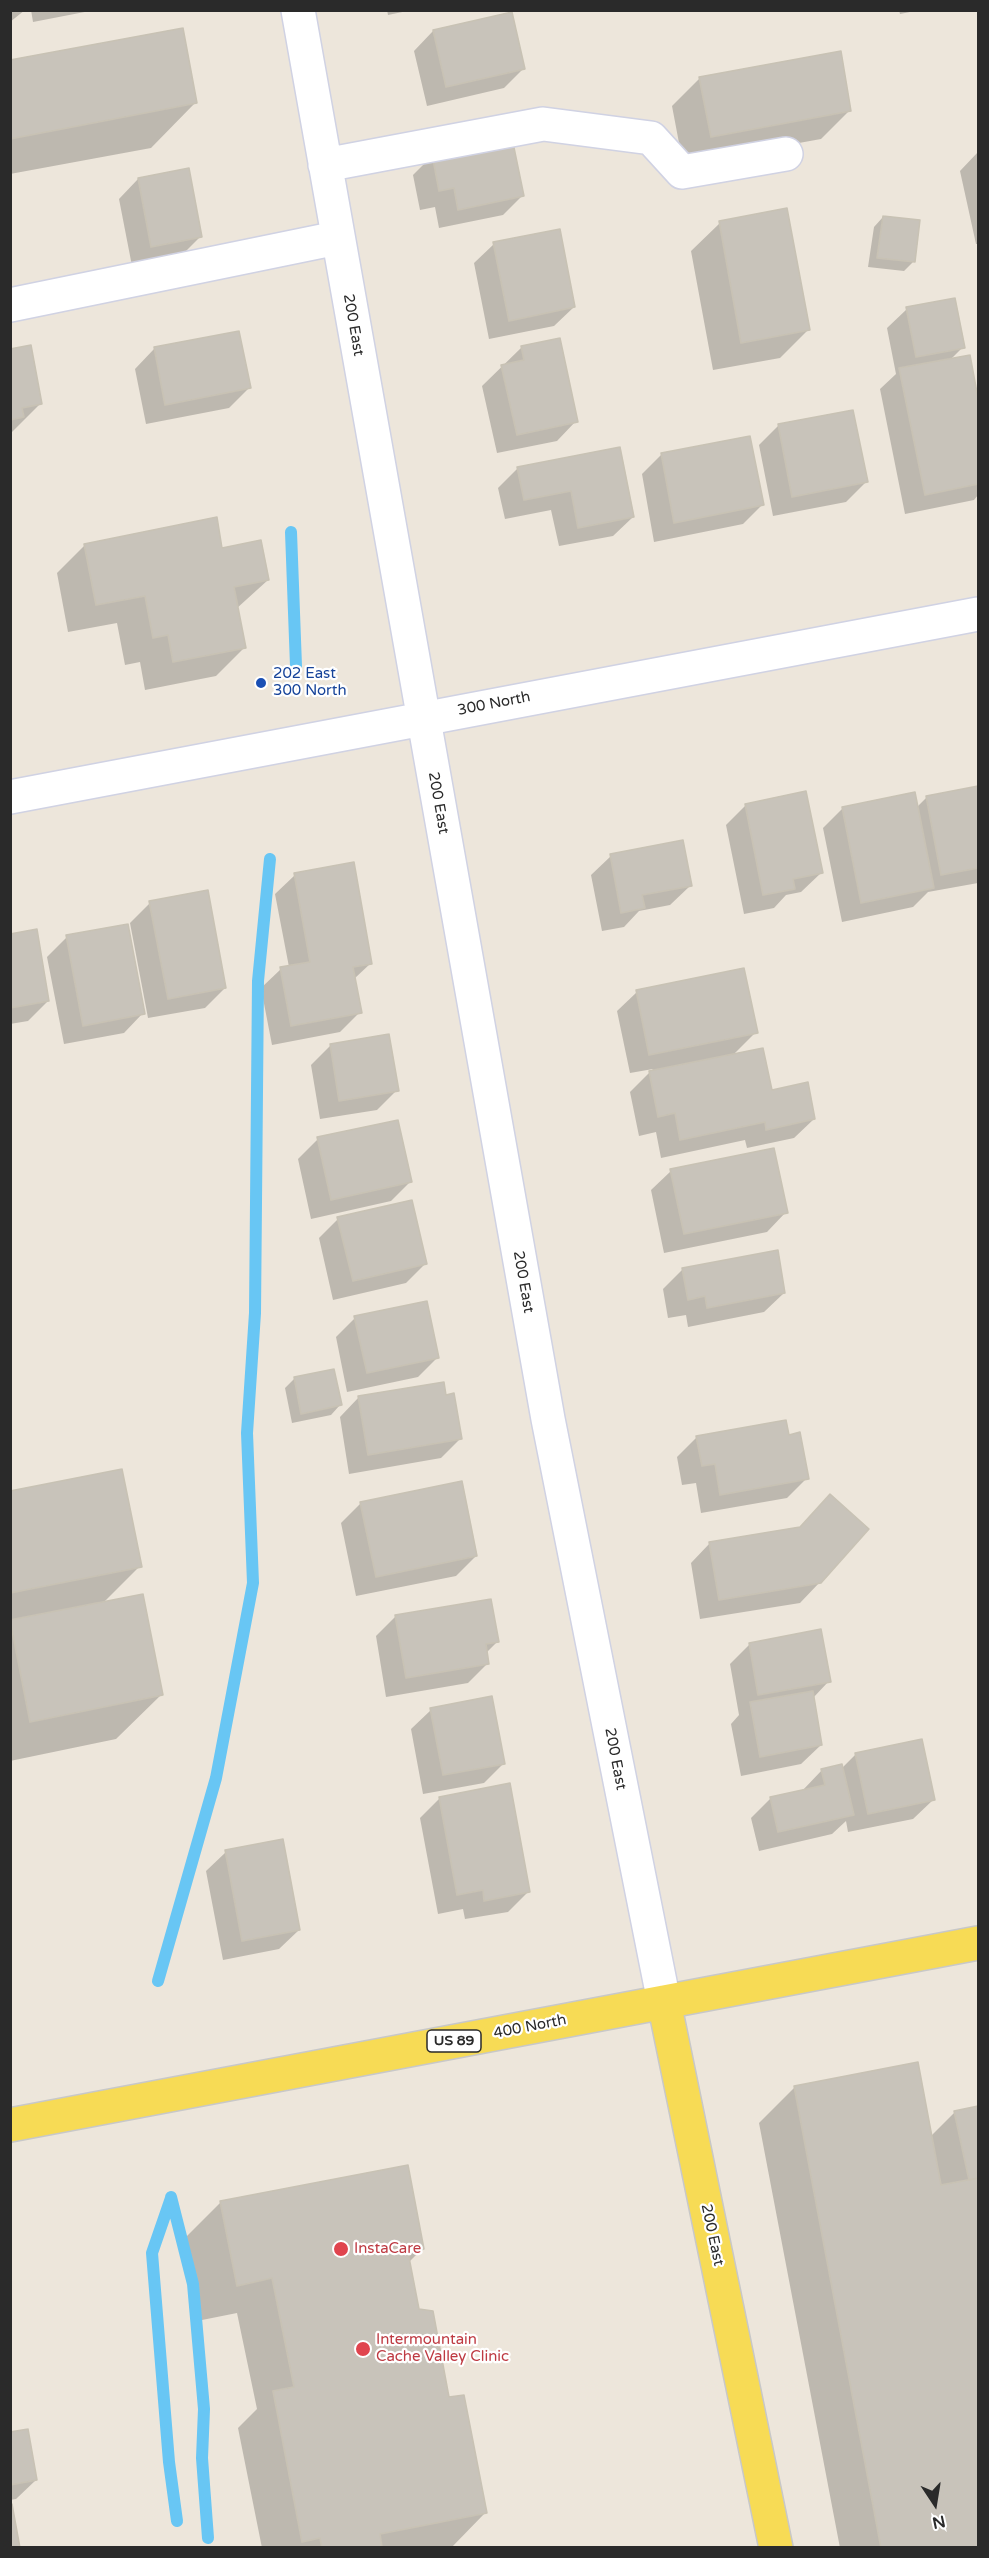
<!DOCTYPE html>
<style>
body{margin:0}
#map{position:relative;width:989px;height:2558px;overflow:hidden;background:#ede6db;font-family:"Varela Round",sans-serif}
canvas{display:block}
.frame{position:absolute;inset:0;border:12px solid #2a2a2a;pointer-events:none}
.north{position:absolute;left:905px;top:2474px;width:60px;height:60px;-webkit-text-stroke:4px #fff;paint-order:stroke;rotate:168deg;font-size:16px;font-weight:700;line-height:24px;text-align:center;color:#2a2a2a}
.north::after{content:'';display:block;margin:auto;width:21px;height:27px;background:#2a2a2a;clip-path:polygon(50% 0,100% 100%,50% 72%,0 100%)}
</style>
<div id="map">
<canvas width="989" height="2558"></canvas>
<div class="frame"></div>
<div class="north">N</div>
</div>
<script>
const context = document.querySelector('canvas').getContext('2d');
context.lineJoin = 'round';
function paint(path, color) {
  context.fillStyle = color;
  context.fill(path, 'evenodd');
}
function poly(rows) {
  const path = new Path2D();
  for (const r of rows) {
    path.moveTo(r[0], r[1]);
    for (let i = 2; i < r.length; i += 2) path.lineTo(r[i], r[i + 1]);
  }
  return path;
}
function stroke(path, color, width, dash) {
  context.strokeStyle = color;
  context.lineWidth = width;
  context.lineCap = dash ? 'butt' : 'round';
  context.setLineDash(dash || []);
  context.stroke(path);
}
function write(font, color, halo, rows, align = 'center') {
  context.font = font + ' "Varela Round",sans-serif';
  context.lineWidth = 4.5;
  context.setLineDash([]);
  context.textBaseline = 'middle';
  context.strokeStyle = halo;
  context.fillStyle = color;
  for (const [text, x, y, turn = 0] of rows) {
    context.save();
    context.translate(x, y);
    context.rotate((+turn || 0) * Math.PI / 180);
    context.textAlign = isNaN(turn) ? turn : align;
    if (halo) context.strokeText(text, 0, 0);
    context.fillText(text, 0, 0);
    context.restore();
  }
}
const shadow = poly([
 [10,10,25,10,10,22],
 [31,10,95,10,33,22],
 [387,10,412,10,388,15],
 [899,10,920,10,900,14],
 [433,31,524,68,504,88,427,106,414,51],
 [10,62,195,103,151,148,10,174],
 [700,78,850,110,821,139,683,164,672,106],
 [978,152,978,244,976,244,960,171],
 [433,155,522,196,503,215,439,228,435,207,420,210,413,175],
 [138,179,200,237,181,256,132,266,119,199],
 [883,217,913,262,904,271,868,267,874,227],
 [720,223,809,329,780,358,713,370,691,251],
 [494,244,574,307,554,326,489,339,474,263],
 [907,309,963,347,950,360,969,356,978,406,978,495,974,500,905,514,880,389,896,374,887,328],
 [522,347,576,421,557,441,497,453,482,386],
 [154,349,249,388,229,408,146,424,135,369],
 [10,350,40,404,10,434],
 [779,425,866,482,846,502,773,516,759,445],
 [661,455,762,505,743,524,654,542,642,474],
 [518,468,633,517,613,536,559,546,551,510,505,519,498,488],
 [85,545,221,550,268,580,236,609,244,648,216,676,145,690,140,662,125,665,117,623,68,632,57,573],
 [978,788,978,883,928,892,913,907,842,922,823,828,843,808,917,807,927,797],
 [746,805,821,873,801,892,786,895,774,908,744,914,726,825],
 [611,856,690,886,670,905,639,911,624,927,602,931,591,875],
 [295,875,371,963,354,979,360,1012,340,1032,272,1045,261,988,281,969,289,967,275,894],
 [150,903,225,988,205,1008,148,1018,130,923],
 [10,935,48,1001,28,1021,10,1024],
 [67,937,143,1013,124,1033,64,1044,47,957],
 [637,992,756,1032,733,1055,771,1092,814,1119,794,1138,747,1148,745,1140,661,1158,656,1132,639,1136,630,1092,653,1069,630,1073,617,1011],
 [331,1045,397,1090,377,1110,320,1119,311,1065],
 [318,1139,410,1182,391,1201,311,1219,298,1159],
 [671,1171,786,1212,767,1232,664,1253,651,1190],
 [338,1219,425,1264,406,1283,333,1300,319,1238],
 [683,1269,784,1293,764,1312,688,1327,686,1315,668,1318,663,1289],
 [355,1318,438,1357,418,1377,347,1392,336,1337],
 [294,1379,340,1405,331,1415,292,1423,285,1388],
 [359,1397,445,1397,460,1439,441,1458,349,1474,340,1417],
 [697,1437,788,1437,807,1478,787,1498,701,1513,696,1483,682,1485,677,1457],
 [10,1493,140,1566,103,1603,161,1695,116,1739,10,1761],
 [830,1496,820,1582,800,1603,700,1619,691,1563,710,1543,798,1529],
 [361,1503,476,1556,456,1576,356,1596,341,1523],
 [396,1616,497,1642,486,1653,487,1664,468,1683,386,1697,376,1636],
 [750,1644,829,1681,813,1698,821,1745,801,1764,741,1776,731,1724,739,1715,730,1664],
 [431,1710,503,1764,484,1783,423,1794,411,1729],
 [856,1754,933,1800,913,1819,848,1832,846,1821,832,1834,759,1851,751,1818,771,1798,802,1791,822,1770,842,1768],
 [440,1798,528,1892,508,1912,465,1919,463,1909,438,1914,420,1818],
 [226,1852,299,1930,279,1949,223,1960,206,1871],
 [795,2087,930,2137,955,2112,978,2108,978,2548,840,2548,759,2123],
 [407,2166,423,2248,409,2262,418,2311,485,2513,451,2548,262,2548,238,2428,257,2409,237,2313,202,2320,185,2238,220,2203],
 [10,2433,36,2480,16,2499,10,2500]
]);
const stream = poly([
 [291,532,296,666],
 [158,1981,216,1778,253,1583,247,1433,255,1313,258,981,270,859],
 [171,2197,193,2284,204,2409,202,2458,208,2538],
 [171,2198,152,2253,169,2462,177,2521]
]);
const building = poly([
 [512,12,525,69,446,87,433,30,512,12],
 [183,28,197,103,10,139,10,60,183,28],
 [841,51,851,111,711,137,699,77,841,51],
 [512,138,524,196,458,210,454,188,439,191,432,154,512,138],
 [189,168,202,237,151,247,138,178,189,168],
 [787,208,810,330,741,343,719,221,787,208],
 [883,216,920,220,915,262,877,258,883,216],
 [560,229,575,307,509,321,493,242,560,229],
 [955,298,965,348,916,357,906,307,955,298],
 [239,331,251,388,165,405,154,347,239,331],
 [560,338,578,422,517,435,501,365,524,360,521,346,560,338],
 [31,345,42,404,22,408,24,417,10,420,10,349,31,345],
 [970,355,978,398,978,484,925,495,899,368,970,355],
 [853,410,868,482,792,497,778,424,853,410],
 [750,436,764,505,674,523,661,453,750,436],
 [620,447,634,517,578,528,571,491,524,500,517,467,620,447],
 [217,517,222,548,261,540,269,580,234,587,246,648,173,662,168,635,153,638,145,596,96,605,84,544,217,517],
 [978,786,978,868,941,875,926,796,978,786],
 [806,791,823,873,793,879,795,889,763,895,745,804,806,791],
 [915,792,934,888,861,903,842,807,915,792],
 [683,840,692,886,642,895,645,908,621,913,610,854,683,840],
 [354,862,372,964,353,967,362,1013,291,1026,280,967,310,962,294,873,354,862],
 [208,890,226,988,168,999,149,901,208,890],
 [128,924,145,1014,83,1026,66,935,128,924],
 [37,929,49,1001,10,1008,10,934,37,929],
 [744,968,758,1033,649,1055,636,990,744,968],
 [389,1034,399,1091,339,1101,330,1044,389,1034],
 [763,1048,772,1090,808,1082,815,1119,766,1130,765,1122,680,1140,675,1113,658,1117,649,1071,763,1048],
 [398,1120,412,1182,331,1200,317,1137,398,1120],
 [774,1148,788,1213,684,1234,670,1169,774,1148],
 [412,1200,427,1264,353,1281,337,1217,412,1200],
 [778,1250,785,1293,707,1308,705,1296,688,1300,682,1268,778,1250],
 [427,1301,439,1358,367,1373,354,1316,427,1301],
 [334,1369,342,1405,301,1414,294,1377,334,1369],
 [444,1382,446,1395,454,1393,462,1439,368,1455,358,1396,444,1382],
 [786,1420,789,1435,800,1432,809,1479,720,1495,715,1464,702,1466,696,1436,786,1420],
 [122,1469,142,1567,10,1593,10,1491,122,1469],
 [462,1481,477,1556,376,1577,360,1502,462,1481],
 [830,1494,869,1529,821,1583,719,1600,709,1542,800,1527,830,1494],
 [143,1594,163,1695,30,1722,10,1620,143,1594],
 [491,1599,499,1642,486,1644,489,1664,406,1678,395,1615,491,1599],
 [821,1629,831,1682,758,1695,749,1643,821,1629],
 [813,1691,822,1745,760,1757,750,1702,813,1691],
 [492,1696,505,1764,443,1775,430,1708,492,1696],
 [922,1739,935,1800,868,1814,855,1753,922,1739],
 [842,1764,854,1815,778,1832,770,1797,825,1785,821,1769,842,1764],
 [510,1783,530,1892,484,1901,483,1890,457,1895,439,1797,510,1783],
 [283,1839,300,1930,242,1941,225,1850,283,1839],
 [918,2062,941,2185,978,2178,978,2548,881,2548,794,2086,918,2062],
 [978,2106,978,2178,969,2180,954,2111,978,2106],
 [408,2165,424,2249,408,2252,419,2309,433,2311,449,2397,464,2395,487,2513,380,2534,382,2547,322,2548,320,2538,302,2542,273,2391,294,2387,272,2278,237,2286,220,2201,408,2165],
 [28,2429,37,2480,10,2485,10,2432,28,2429],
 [10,2504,12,2504,20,2548,10,2548,10,2504]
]);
const minor = poly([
 [298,10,548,1419,664,2002],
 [325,165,543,124,651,138,682,172,786,154],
 [10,305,337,238],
 [10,797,978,614]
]);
const major = poly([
 [664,2002,776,2548],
 [10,2125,978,1943]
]);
const markers = [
 [261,683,6,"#1a4fb4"],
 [341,2249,8,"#e0444e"],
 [363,2349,8,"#e0444e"]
];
const shields = [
 [454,2041,54]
];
const shieldNames = [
 ["US 89",454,2041]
];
const streetNames = [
 ["200 East",353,325,80],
 ["300 North",494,704,-11],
 ["200 East",438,803,80],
 ["200 East",523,1282,80],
 ["200 East",615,1759,79],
 ["400 North",530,2027,-11],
 ["200 East",712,2235,78]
];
const transitNames = [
 ["202 East",273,674],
 ["300 North",273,691]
];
const healthNames = [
 ["InstaCare",354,2249],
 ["Intermountain",376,2340],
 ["Cache Valley Clinic",376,2357]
];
paint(shadow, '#0003');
stroke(stream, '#68c6f4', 12);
paint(building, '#c8c3ba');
stroke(building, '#c8c2b4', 1.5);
stroke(minor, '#d0d2e3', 36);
stroke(major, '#c8c8c8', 36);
stroke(minor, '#fff', 33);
stroke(major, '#f7db55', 33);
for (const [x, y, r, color] of markers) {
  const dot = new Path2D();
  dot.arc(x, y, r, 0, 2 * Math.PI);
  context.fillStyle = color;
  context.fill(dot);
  stroke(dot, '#fff', 2);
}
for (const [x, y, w] of shields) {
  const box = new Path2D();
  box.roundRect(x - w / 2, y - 11, w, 22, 4.5);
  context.fillStyle = '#fff';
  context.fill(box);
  stroke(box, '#2a2a2a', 1.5);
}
write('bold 14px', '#2a2a2a', null, shieldNames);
write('15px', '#2a2a2a', '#fff', streetNames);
write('15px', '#164399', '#fff', transitNames, 'left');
write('15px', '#be3a42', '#fff', healthNames, 'left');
</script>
